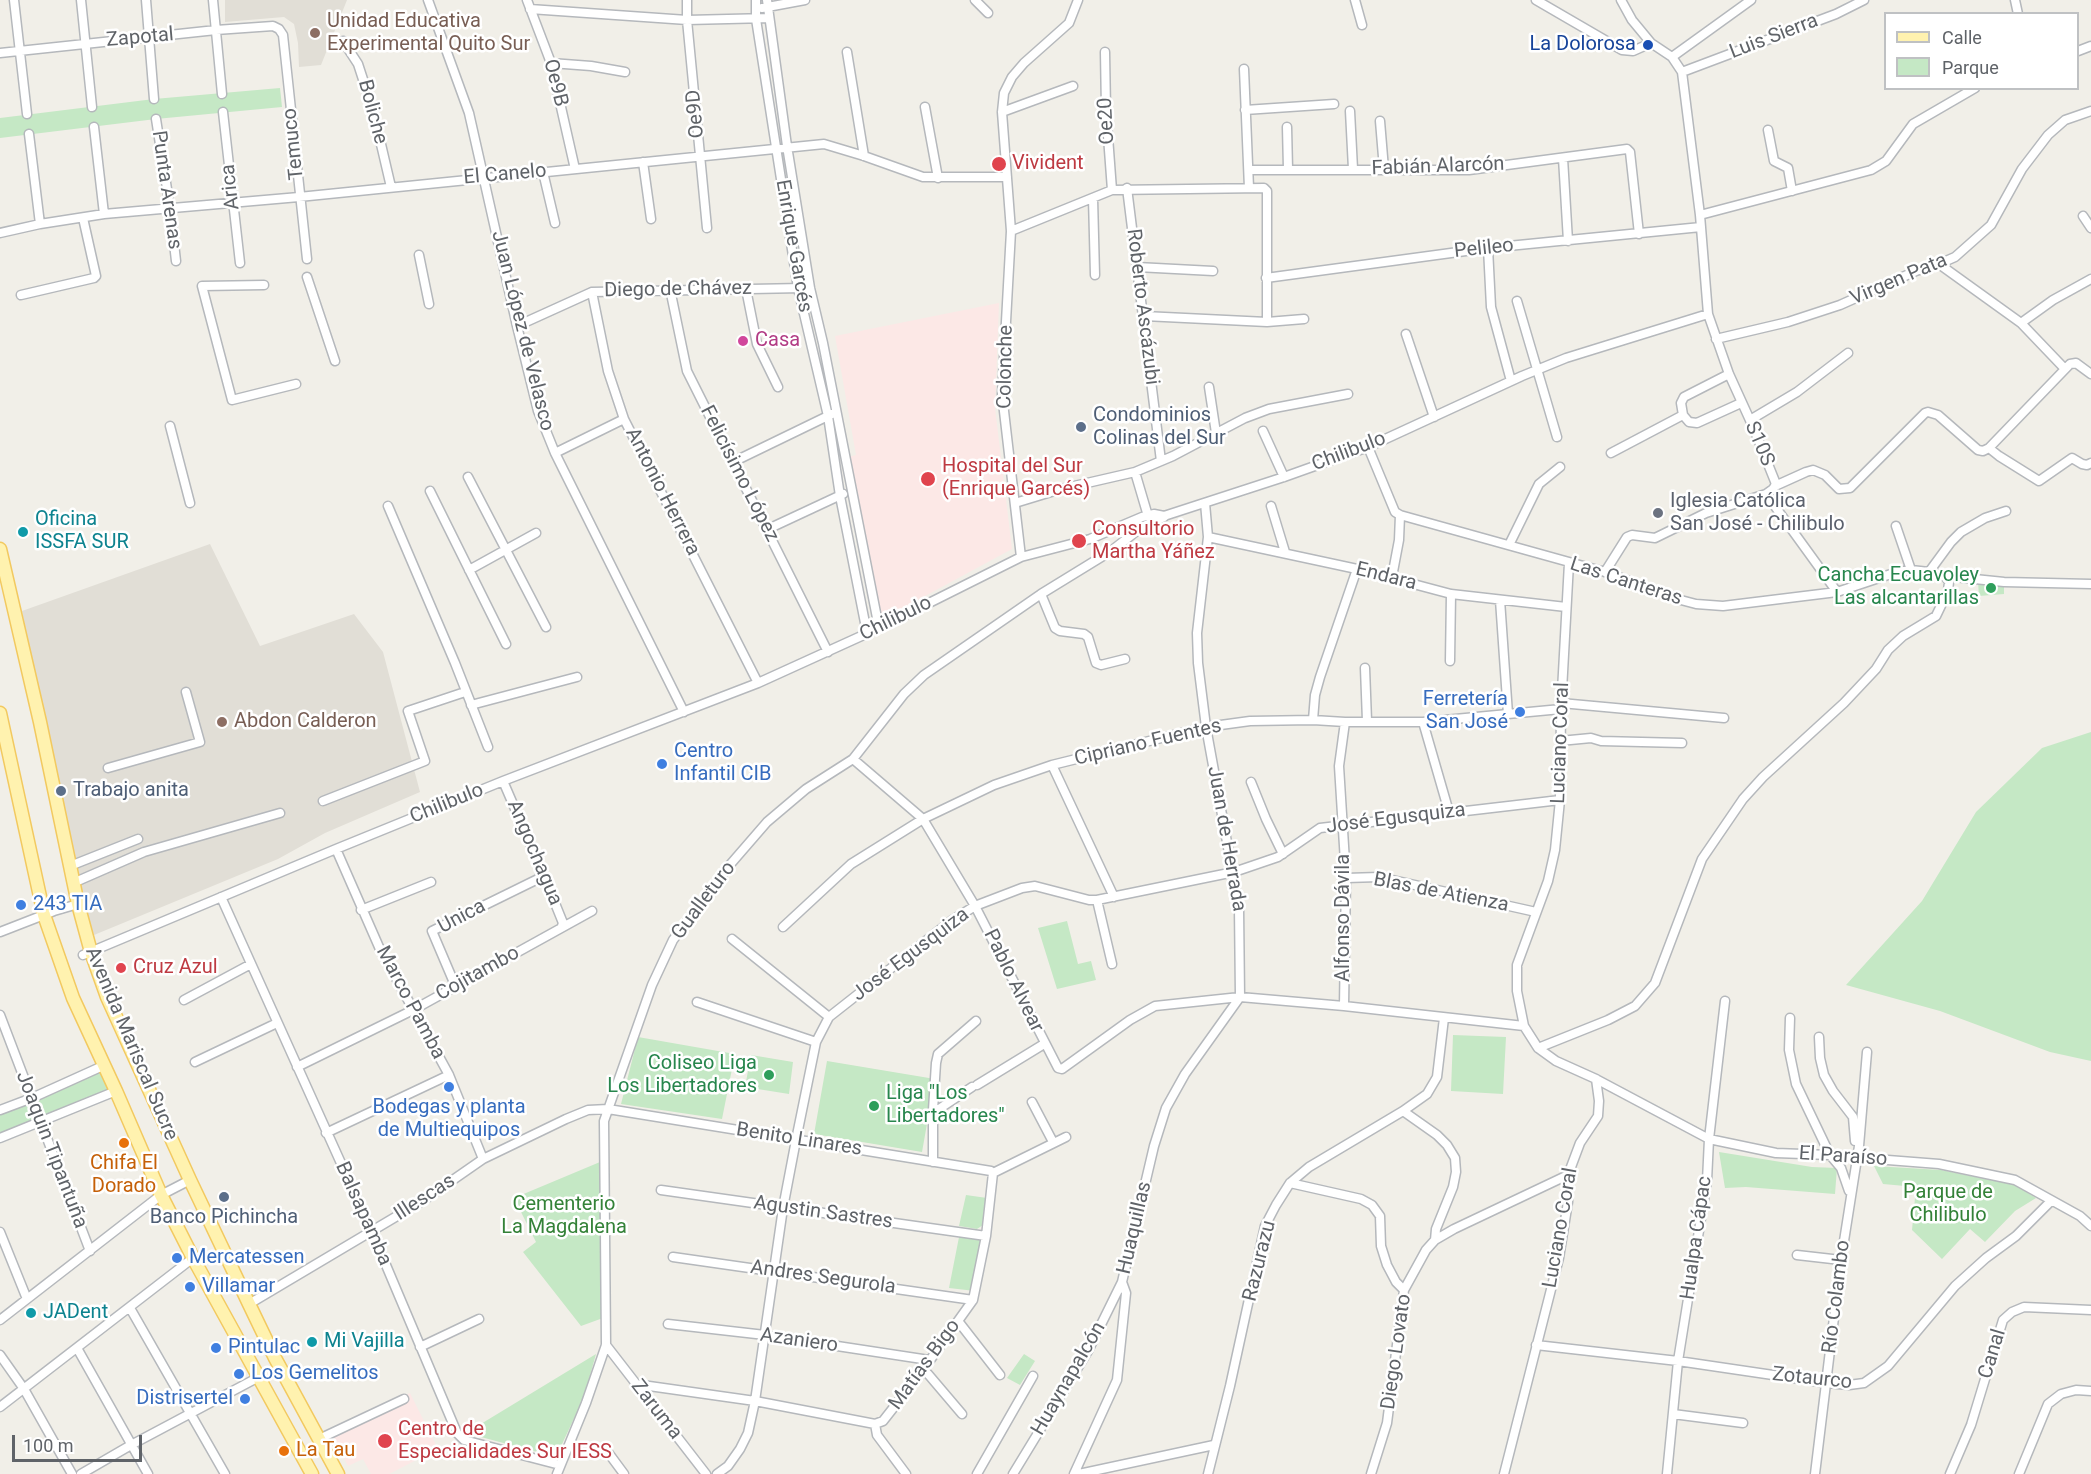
<!DOCTYPE html>
<meta charset="utf-8">
<style>
body{margin:0}
#map{position:relative;width:2091px;height:1474px;overflow:hidden;background:#f1efe8;font-family:Roboto,sans-serif}
canvas{display:block}
.legend{position:absolute;left:1884px;top:12px;width:195px;height:78px;box-sizing:border-box;background:#fff;border:2px solid #bfc1c3;margin:0;padding:8px 10px;list-style:none;font-size:18px;color:#5f6368}
.legend li{display:flex;align-items:center;gap:12px;height:30px}
.legend b{width:30px;border:2px solid #bfc1c3}
.scale{position:absolute;left:12px;top:1435px;width:130px;height:27px;box-sizing:border-box;border:3px solid #5f6368;border-top:0;padding-left:8px;font-size:18px;line-height:21px;white-space:nowrap;color:#5f6368;-webkit-text-stroke:4px #fff;paint-order:stroke}
</style>
<div id="map">
<canvas width="2091" height="1474"></canvas>
<ul class="legend">
<li><b style="height:8px;background:#fff2af"></b>Calle</li>
<li><b style="height:16px;background:#c5e8c5"></b>Parque</li>
</ul>
<div class="scale">100 m</div>
</div>
<script>
const context = document.querySelector('canvas').getContext('2d');
context.lineJoin = 'round';
function paint(path, color) {
  context.fillStyle = color;
  context.fill(path, 'evenodd');
}
function poly(rows) {
  const path = new Path2D();
  for (const r of rows) {
    path.moveTo(r[0], r[1]);
    for (let i = 2; i < r.length; i += 2) path.lineTo(r[i], r[i + 1]);
  }
  return path;
}
function stroke(path, color, width, dash) {
  context.strokeStyle = color;
  context.lineWidth = width;
  context.lineCap = dash ? 'butt' : 'round';
  context.setLineDash(dash || []);
  context.stroke(path);
}
function write(font, color, halo, rows, align = 'center') {
  context.font = font + ' Roboto,sans-serif';
  context.lineWidth = 5;
  context.setLineDash([]);
  context.textBaseline = 'middle';
  context.strokeStyle = halo;
  context.fillStyle = color;
  for (const [text, x, y, turn = 0] of rows) {
    context.save();
    context.translate(x, y);
    context.rotate((+turn || 0) * Math.PI / 180);
    context.textAlign = isNaN(turn) ? turn : align;
    if (halo) context.strokeText(text, 0, 0);
    context.fillText(text, 0, 0);
    context.restore();
  }
}
const education = poly([
 [225,0,347,0,321,65,299,67,298,43,294,24,284,17,225,22],
 [210,544,260,646,354,614,383,652,420,792,325,833,278,859,94,935,70,866,22,611]
]);
const medical = poly([
 [999,303,995,408,1012,549,879,621,848,457,856,455,835,336],
 [410,1393,438,1449,389,1474,371,1474,363,1459,348,1466,331,1433]
]);
const green = poly([
 [280,88,282,107,156,119,0,138,0,118,154,99],
 [1978,582,2004,582,2004,594,1979,596],
 [2091,732,2091,1061,2050,1052,1940,1011,1846,985,1922,901,1976,812,2042,748],
 [1067,921,1078,964,1091,961,1096,980,1057,989,1038,928],
 [1453,1035,1506,1037,1503,1094,1451,1091],
 [638,1037,735,1054,722,1119,621,1104],
 [751,1055,793,1062,789,1094,745,1087],
 [827,1061,935,1079,922,1152,814,1134],
 [105,1065,116,1091,0,1138,0,1110],
 [1719,1152,1812,1167,1837,1168,1835,1194,1746,1187,1725,1188],
 [600,1162,603,1318,581,1326,523,1252,536,1242,514,1198],
 [1874,1166,1941,1170,2015,1185,2036,1198,2015,1211,1985,1242,1970,1229,1942,1259,1912,1230,1916,1187,1883,1184],
 [966,1195,987,1198,983,1225,977,1229,959,1226],
 [960,1232,985,1239,975,1291,949,1288],
 [596,1354,584,1397,556,1457,466,1433],
 [1024,1354,1035,1361,1020,1385,1007,1378]
]);
const minor = poly([
 [14,0,27,114],
 [81,0,92,107],
 [146,0,154,99],
 [213,0,222,94],
 [428,0,469,113,517,326,538,411,555,453,684,712],
 [527,0,551,63,575,169],
 [687,0,687,20,707,228],
 [756,0,756,19,798,288,828,416,840,496,867,633],
 [767,0,787,146,810,288,823,343,879,628],
 [975,0,988,13],
 [1355,0,1362,25],
 [1536,0,1622,50,1633,51,1651,43],
 [2015,0,2018,14],
 [762,8,805,0],
 [530,9,687,20,769,18],
 [343,41,358,64,373,110,391,187],
 [2078,51,2091,46],
 [847,52,864,156],
 [1105,52,1106,110,1112,190],
 [0,53,216,30,273,26,279,29,283,35,307,259],
 [1672,57,1751,0],
 [551,63,591,66,625,72],
 [1244,69,1249,188],
 [1682,72,1836,14,1864,0],
 [925,107,938,178],
 [1245,110,1334,104],
 [1350,111,1353,169],
 [223,112,240,263],
 [1002,112,1073,86],
 [156,119,170,208,176,261],
 [1380,121,1384,169],
 [94,127,104,214],
 [1287,127,1288,169],
 [1768,130,1774,161,1788,168,1792,191],
 [29,134,40,224],
 [1563,158,1568,241],
 [643,162,651,219],
 [1249,170,1469,170,1627,149,1630,152,1639,234],
 [543,172,555,223],
 [1127,188,1161,461],
 [1093,198,1095,275],
 [1700,215,1871,170,1886,161,1913,124,1975,88],
 [2083,216,2091,228],
 [1011,231,1112,190,1264,188,1267,191,1267,322],
 [0,233,40,224,104,214,299,197,824,144,864,156,923,177,1007,177],
 [1488,248,1491,307,1511,381],
 [419,255,429,304],
 [1939,264,2021,323,2065,369],
 [1137,267,1213,271],
 [307,277,335,361],
 [1266,278,1488,248,1701,227],
 [264,285,202,286,232,400,296,384],
 [670,289,687,371,828,652],
 [746,289,757,344,778,387],
 [592,292,608,371,624,419,758,683],
 [21,295,94,278,96,276,83,218],
 [1517,301,1557,437],
 [1144,316,1267,322,1304,319],
 [2021,323,2053,300,2091,279],
 [517,326,592,292,803,288],
 [1406,334,1434,417],
 [1716,339,1788,322,1840,305,1916,271,1939,264,1955,257,1991,225,2022,169,2048,135,2065,120,2091,111],
 [1729,374,1684,397,1681,403,1683,415,1689,422,1697,423,1741,403],
 [1209,387,1216,433],
 [1750,420,1797,392,1848,353],
 [170,426,190,503],
 [1263,431,1284,477],
 [1368,447,1395,512,1400,515,1605,572,1677,599,1696,604,1723,606,1837,592,1897,572,1911,570,1929,572,1945,576,1949,582,1948,591,1936,616,1903,636,1888,650,1876,669,1844,703,1763,777,1743,799,1702,859,1655,983,1635,1006,1608,1020,1538,1048],
 [1989,448,1999,456,2039,481,2072,458,2082,464,2087,465,2091,463],
 [555,453,624,419],
 [1611,453,1683,415],
 [733,462,832,414],
 [1135,472,1148,516],
 [468,477,546,627],
 [1775,486,1806,472,1813,470,1825,475,1839,489,1850,488,1925,413,1928,412,1938,415,1978,450,1983,451,1989,448,2070,364,2076,363,2091,374],
 [430,491,506,644],
 [1766,494,1837,592],
 [1015,503,1061,489,1135,472,1173,456,1245,418,1269,409,1348,394],
 [1205,503,1208,537,1197,633,1198,663,1206,727,1239,908,1240,997],
 [388,506,455,663,488,747],
 [1271,506,1285,552],
 [1896,526,1911,570],
 [768,529,843,494],
 [1208,537,1357,569,1451,594,1566,607],
 [1509,545,1539,484,1560,467],
 [1021,557,1002,394,1011,231,1002,112,1004,93,1012,77,1024,63,1069,23,1078,0],
 [1569,563,1561,709,1560,800,1555,850,1548,881,1517,965,1517,991,1524,1026,1538,1048,1556,1061,1596,1079,1709,1139,1776,1153,1856,1156,1875,1159,1939,1164,2015,1180,2080,1216,2091,1226],
 [469,570,536,533],
 [1605,572,1627,537,1632,535,1655,538,1706,513,1766,494,1773,489,1776,484,1754,429,1729,374,1708,314,1700,215,1682,72,1672,57,1651,43,1632,20,1621,0],
 [1929,572,1951,542,1961,532,1985,518,2006,511],
 [1945,576,2004,582,2091,584],
 [1392,577,1399,540,1400,515],
 [1041,594,1055,628,1060,631,1084,634,1088,637,1096,663,1101,665,1125,659],
 [1500,600,1508,714],
 [1450,661,1451,594],
 [1365,668,1367,721],
 [1561,703,1724,718],
 [471,705,577,677],
 [1313,720,1315,695,1320,677,1357,569],
 [1423,722,1449,812],
 [1560,741,1591,738,1601,741,1682,743],
 [853,759,923,819,975,906,1058,1068,1062,1069,1130,1020,1155,1006,1240,997,1344,1006,1524,1026],
 [1052,765,1114,897],
 [108,768,200,742,186,692],
 [503,781,544,876,563,923,562,926],
 [1251,782,1266,819,1283,854],
 [323,801,425,761,408,711,465,692],
 [336,849,379,947,449,1075,483,1159],
 [70,866,138,839],
 [1346,878,1379,877,1536,912],
 [73,883,144,852,280,813],
 [221,897,372,1232,457,1433,464,1440,560,1465],
 [1097,900,1112,964],
 [361,910,431,882],
 [783,927,851,864,923,819,994,785,1052,765,1206,727,1250,721,1313,720,1345,722,1423,722,1561,709],
 [0,932,54,911,78,904],
 [732,939,829,1017],
 [83,955,336,849,503,781,758,683,879,628,1021,557,1090,539,1142,517,1154,514,1164,516,1284,477,1368,447,1522,376,1566,358,1708,314],
 [455,985,432,931,544,876],
 [184,1000,251,964],
 [697,1002,816,1042],
 [1344,1006,1346,878,1339,766,1345,722],
 [0,1015,90,1251],
 [1790,1018,1789,1050,1796,1084,1830,1155,1841,1168,1849,1191],
 [1819,1037,1820,1058,1824,1075,1833,1091,1853,1117,1855,1141],
 [195,1062,277,1023],
 [297,1067,413,1010,592,911],
 [977,1085,1044,1044],
 [1032,1102,1053,1142],
 [0,1110,32,1098,105,1065],
 [1403,1111,1437,1135,1447,1145,1455,1158,1456,1172,1453,1187,1436,1229,1435,1240],
 [933,1113,972,1087],
 [326,1133,449,1075],
 [0,1138,116,1091],
 [933,1162,933,1110,936,1063,938,1054,976,1021],
 [993,1173,1066,1137],
 [1290,1183,1361,1199,1372,1205,1380,1216,1381,1246,1387,1265,1396,1282,1404,1290],
 [661,1190,986,1236],
 [0,1232,27,1299],
 [1797,1255,1841,1260],
 [673,1257,973,1300],
 [249,1304,424,1200,483,1159,566,1119,588,1110,608,1109,991,1171,993,1173,986,1236,973,1300,923,1370,883,1421,875,1424,755,1401,635,1384],
 [130,1308,225,1474],
 [0,1320,161,1195,190,1180],
 [958,1321,1000,1375],
 [668,1324,765,1335,929,1360],
 [606,1345,706,1474],
 [1536,1345,1678,1361,1827,1383,1849,1385,1864,1383,1888,1366,1955,1286,1986,1258,2016,1236,2051,1201],
 [420,1347,479,1319],
 [77,1348,148,1474],
 [0,1355,24,1389,72,1474],
 [923,1370,928,1374,962,1414],
 [0,1407,193,1258],
 [1673,1414,1743,1423],
 [875,1424,877,1435,906,1474],
 [319,1439,404,1399],
 [607,1451,624,1474],
 [81,1474,131,1445,257,1378],
 [557,1474,586,1403,606,1345,604,1121,652,985,673,940,728,867,767,822,806,789,853,759,904,694,924,675,1041,594,1111,551,1142,527,1164,517],
 [717,1474,728,1466,740,1449,748,1433,755,1401,783,1208,796,1140,816,1042,829,1017,951,921,975,906,1022,888,1035,886,1089,900,1097,900,1234,872,1278,857,1320,828,1560,800],
 [977,1474,1033,1376],
 [1013,1474,1088,1351,1122,1282],
 [1074,1474,1117,1380,1126,1293,1122,1282,1154,1146,1166,1108,1185,1074,1240,997],
 [1079,1474,1214,1445],
 [1208,1474,1230,1386,1265,1226,1276,1205,1290,1183,1309,1167,1403,1111,1427,1094,1437,1077,1444,1018],
 [1371,1474,1387,1423,1404,1290,1426,1250,1435,1240,1454,1229,1568,1175],
 [1504,1474,1559,1258,1568,1202,1568,1175,1580,1143,1598,1116,1599,1101,1596,1079],
 [1667,1474,1678,1361,1707,1181,1709,1139,1725,1001],
 [1815,1474,1841,1260,1859,1146,1867,1052],
 [1950,1474,1971,1425,2003,1320,2012,1312,2024,1307,2091,1310],
 [2019,1474,2048,1404,2061,1394,2076,1390,2091,1391]
]);
const primary = poly([
 [0,549,40,722,78,904,91,952,107,997,190,1180,249,1304,275,1358,338,1474],
 [0,713,44,915,73,998,116,1091,161,1195,193,1258,312,1474]
]);
const markers = [
 [315,33,6,"#8d6e63"],
 [1648,45,6,"#1a4fb4"],
 [999,164,8,"#e0444e"],
 [743,341,6,"#d1479c"],
 [1081,427,6,"#5c6f8a"],
 [928,479,8,"#e0444e"],
 [1658,513,6,"#6b7280"],
 [23,532,6,"#0f9aa8"],
 [1079,541,8,"#e0444e"],
 [1991,588,6,"#2e9e5b"],
 [1520,712,6,"#3f7fe0"],
 [222,722,6,"#8d6e63"],
 [662,764,6,"#3f7fe0"],
 [61,791,6,"#5c6f8a"],
 [21,905,6,"#3f7fe0"],
 [121,968,6,"#e0444e"],
 [769,1075,6,"#2e9e5b"],
 [449,1087,6,"#3f7fe0"],
 [874,1106,6,"#2e9e5b"],
 [124,1143,6,"#e8710a"],
 [224,1197,6,"#5c6f8a"],
 [177,1258,6,"#3f7fe0"],
 [190,1287,6,"#3f7fe0"],
 [31,1313,6,"#0f9aa8"],
 [312,1342,6,"#0f9aa8"],
 [216,1348,6,"#3f7fe0"],
 [239,1374,6,"#3f7fe0"],
 [245,1399,6,"#3f7fe0"],
 [385,1441,8,"#e0444e"],
 [284,1451,6,"#e8710a"]
];
const educationNames = [
 ["Unidad Educativa",327,22],
 ["Experimental Quito Sur",327,45],
 ["Abdon Calderon",234,722]
];
const streetNames = [
 ["Luis Sierra",1774,37,-21],
 ["Zapotal",140,38,-5],
 ["Oe9B",555,83,76],
 ["Boliche",372,112,75],
 ["Oe9D",696,114,-95],
 ["Oe20",1107,121,-93],
 ["Temuco",294,144,-96],
 ["Fabián Alarcón",1438,167,-2],
 ["El Canelo",505,175,-5],
 ["Arica",231,187,-96],
 ["Punta Arenas",166,190,82],
 ["Enrique Garcés",793,246,80],
 ["Pelileo",1484,249,-6],
 ["Virgen Pata",1899,280,-23],
 ["Diego de Chávez",678,290,-1],
 ["Roberto Ascázubi",1142,307,83],
 ["Juan López de Velasco",522,331,76],
 ["Colonche",1006,367,-89],
 ["S10S",1759,444,67],
 ["Chilibulo",1349,452,-21],
 ["Felicísimo López",739,474,63],
 ["Antonio Herrera",662,492,63],
 ["Endara",1386,577,14],
 ["Las Canteras",1626,582,18],
 ["Chilibulo",896,619,-26],
 ["Cipriano Fuentes",1148,743,-13],
 ["Luciano Coral",1561,743,-88],
 ["Chilibulo",447,804,-22],
 ["José Egusquiza",1396,819,-7],
 ["Juan de Herrada",1226,839,80],
 ["Angochagua",534,853,67],
 ["Blas de Atienza",1441,893,11],
 ["Gualleturo",704,901,-53],
 ["Unica",462,917,-28],
 ["Alfonso Dávila",1344,918,-90],
 ["José Egusquiza",911,955,-37],
 ["Cojitambo",478,974,-29],
 ["Pablo Alvear",1013,981,64],
 ["Marco Pamba",410,1003,62],
 ["Avenida Mariscal Sucre",131,1044,67],
 ["Benito Linares",799,1140,9],
 ["Joaquin Tipantuña",51,1150,69],
 ["El Paraíso",1843,1157,4],
 ["Illescas",425,1198,-33],
 ["Agustin Sastres",823,1213,8],
 ["Balsapamba",363,1214,66],
 ["Huaquillas",1135,1228,-77],
 ["Luciano Coral",1561,1228,-80],
 ["Hualpa Cápac",1697,1238,-82],
 ["Razurazu",1260,1261,-76],
 ["Andres Segurola",823,1278,8],
 ["Río Colambo",1837,1297,-83],
 ["Azaniero",799,1341,8],
 ["Diego Lovato",1397,1352,-82],
 ["Canal",1993,1354,-73],
 ["Matías Bigo",925,1365,-54],
 ["Huaynapalcón",1069,1379,-60],
 ["Zotaurco",1812,1379,6],
 ["Zaruma",656,1410,52]
];
const transitNames = [
 ["La Dolorosa",1636,45]
];
const healthNames = [
 ["Vivident",1012,164],
 ["Hospital del Sur",942,467],
 ["(Enrique Garcés)",942,490],
 ["Consultorio",1092,530],
 ["Martha Yáñez",1092,553],
 ["Cruz Azul",133,968],
 ["Centro de",398,1430],
 ["Especialidades Sur IESS",398,1453]
];
const hotelNames = [
 ["Casa",755,341]
];
const serviceNames = [
 ["Condominios",1093,416],
 ["Colinas del Sur",1093,439],
 ["Trabajo anita",73,791],
 ["Banco Pichincha",224,1218,"center"]
];
const worshipNames = [
 ["Iglesia Católica",1670,502],
 ["San José - Chilibulo",1670,525]
];
const cultureNames = [
 ["Oficina",35,520],
 ["ISSFA SUR",35,543],
 ["JADent",43,1313],
 ["Mi Vajilla",324,1342]
];
const leisureNames = [
 ["Cancha Ecuavoley",1979,576],
 ["Las alcantarillas",1979,599],
 ["Coliseo Liga",757,1064],
 ["Los Libertadores",757,1087],
 ["Liga \"Los",886,1094,"left"],
 ["Libertadores\"",886,1117,"left"]
];
const shopNames = [
 ["Ferretería",1508,700,"right"],
 ["San José",1508,723,"right"],
 ["Centro",674,752],
 ["Infantil CIB",674,775],
 ["243 TIA",33,905],
 ["Bodegas y planta",449,1108,"center"],
 ["de Multiequipos",449,1131,"center"],
 ["Mercatessen",189,1258],
 ["Villamar",202,1287],
 ["Pintulac",228,1348],
 ["Los Gemelitos",251,1374],
 ["Distrisertel",233,1399,"right"]
];
const foodNames = [
 ["Chifa El",124,1164],
 ["Dorado",124,1187],
 ["La Tau",296,1451,"left"]
];
const parkNames = [
 ["Parque de",1948,1193],
 ["Chilibulo",1948,1216],
 ["Cementerio",564,1205],
 ["La Magdalena",564,1228]
];
paint(education, '#e1ded6');
paint(medical, '#fce8e6');
paint(green, '#c5e8c5');
stroke(minor, '#b5b8bc', 11);
stroke(primary, '#f2c960', 15);
stroke(minor, '#fff', 8);
stroke(primary, '#fff2af', 12);
for (const [x, y, r, color] of markers) {
  const dot = new Path2D();
  dot.arc(x, y, r, 0, 2 * Math.PI);
  context.fillStyle = color;
  context.fill(dot);
  stroke(dot, '#fff', 2);
}
write('20px', '#785e54', '#fff', educationNames, 'left');
write('20px', '#5f6368', '#fff', streetNames);
write('20px', '#164399', '#fff', transitNames, 'right');
write('20px', '#be3a42', '#fff', healthNames, 'left');
write('20px', '#b23c85', '#fff', hotelNames, 'left');
write('20px', '#4e5e75', '#fff', serviceNames, 'left');
write('20px', '#5b616d', '#fff', worshipNames, 'left');
write('20px', '#0d838f', '#fff', cultureNames, 'left');
write('20px', '#27864d', '#fff', leisureNames, 'right');
write('20px', '#366cbe', '#fff', shopNames, 'left');
write('20px', '#c56008', '#fff', foodNames);
write('20px', '#348238', '#fff', parkNames);
</script>
